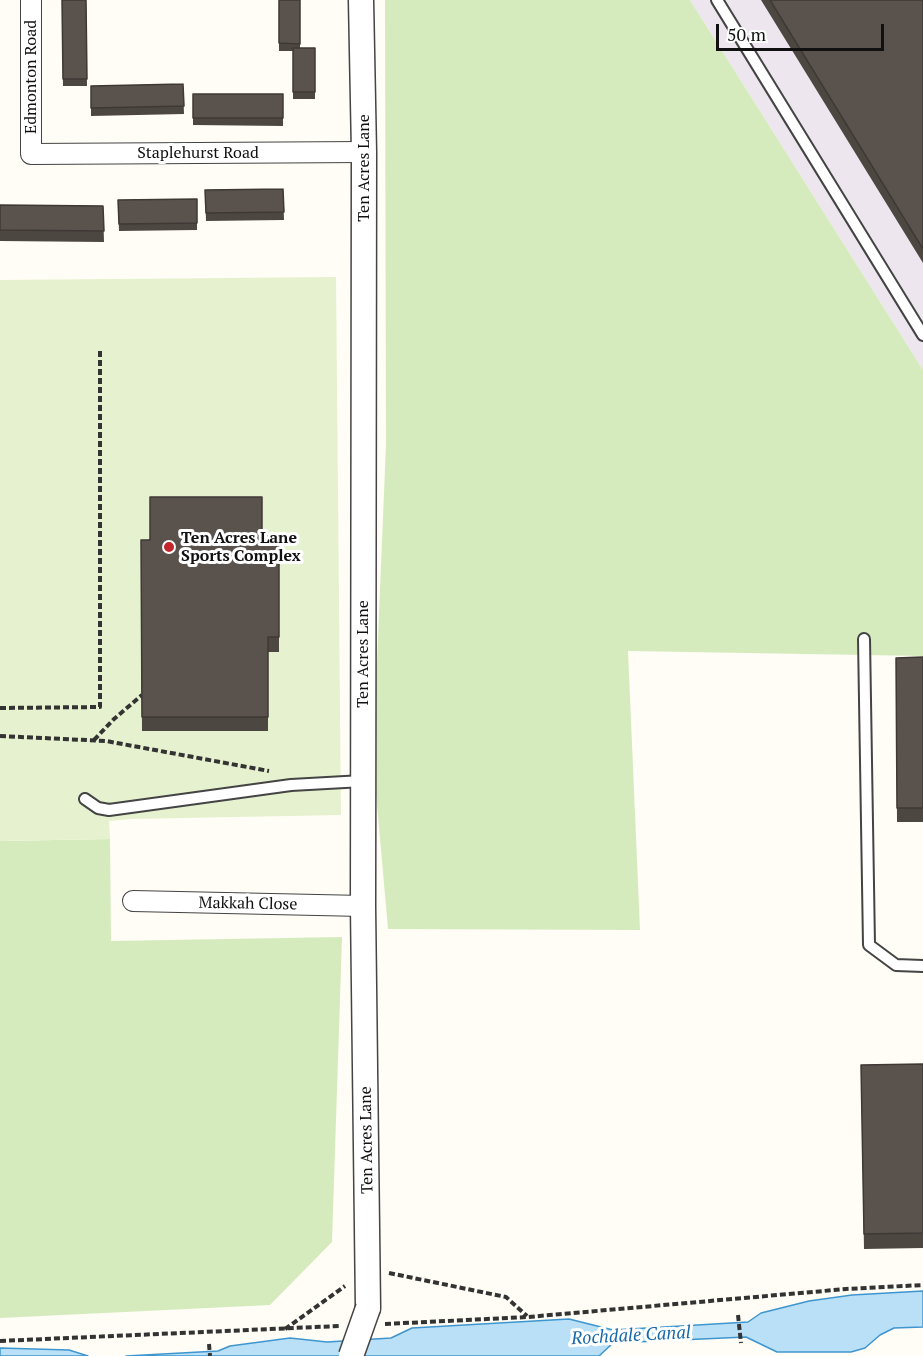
<!DOCTYPE html>
<style>
body{margin:0}
#map{position:relative;width:923px;height:1356px;overflow:hidden;background:#fffdf5;font-family:"PT Serif",serif}
canvas{display:block}
.scale{position:absolute;left:716px;top:24px;width:168px;height:27px;box-sizing:border-box;border:3px solid #111;border-top:0;padding-left:8px;font-size:18px;line-height:21px;white-space:nowrap;color:#111;-webkit-text-stroke:4px #fff;paint-order:stroke}
</style>
<div id="map">
<canvas width="923" height="1356"></canvas>
<div class="scale">50 m</div>
</div>
<script>
const context = document.querySelector('canvas').getContext('2d');
context.lineJoin = 'round';
function paint(path, color) {
  context.fillStyle = color;
  context.fill(path, 'evenodd');
}
function poly(rows) {
  const path = new Path2D();
  for (const r of rows) {
    path.moveTo(r[0], r[1]);
    for (let i = 2; i < r.length; i += 2) path.lineTo(r[i], r[i + 1]);
  }
  return path;
}
function stroke(path, color, width, dash) {
  context.strokeStyle = color;
  context.lineWidth = width;
  context.lineCap = dash ? 'butt' : 'round';
  context.setLineDash(dash || []);
  context.stroke(path);
}
function write(font, color, halo, rows, align = 'center') {
  context.font = font + ' "PT Serif",serif';
  context.lineWidth = 6;
  context.setLineDash([]);
  context.textBaseline = 'middle';
  context.strokeStyle = halo;
  context.fillStyle = color;
  for (const [text, x, y, turn = 0] of rows) {
    context.save();
    context.translate(x, y);
    context.rotate((+turn || 0) * Math.PI / 180);
    context.textAlign = isNaN(turn) ? turn : align;
    if (halo) context.strokeText(text, 0, 0);
    context.fillText(text, 0, 0);
    context.restore();
  }
}
const industrial = poly([
 [690,0,923,0,923,370]
]);
const green = poly([
 [385,0,690,0,923,370,923,656,628,651,640,930,388,929,373,759,386,445],
 [110,839,111,941,342,937,332,1242,270,1305,0,1318,0,841]
]);
const pitch = poly([
 [336,277,341,815,132,819,109,821,110,839,0,841,0,280]
]);
const water = poly([
 [923,1291,923,1327,894,1328,880,1335,865,1348,851,1352,777,1352,746,1337,613,1343,599,1356,126,1356,218,1351,230,1346,290,1338,327,1342,391,1338,412,1328,569,1319,613,1330,748,1322,761,1313,809,1301,852,1295,923,1291],
 [0,1348,69,1350,88,1356,0,1356,0,1348]
]);
const path = poly([
 [0,708,100,707,100,350],
 [0,736,106,741,269,771],
 [94,740,114,719,142,695],
 [389,1273,506,1297,527,1316],
 [738,1315,741,1343],
 [385,1324,528,1317,846,1289,923,1285],
 [285,1329,345,1286],
 [0,1341,339,1326],
 [209,1344,210,1356]
]);
const service = poly([
 [717,0,923,335],
 [864,639,869,945,896,965,923,966],
 [85,799,98,808,109,810,291,785,363,781]
]);
const minor = poly([
 [31,0,31,154,364,152],
 [133,901,363,906]
]);
const tertiary = poly([
 [361,0,364,152,363,906,368,1308]
]);
const tertiaryBridge = poly([
 [351,1356,368,1308]
]);
const wall = poly([
 [62,0,86,0,87,86,63,86],
 [279,0,300,0,300,48,315,48,315,99,293,99,293,51,279,51],
 [761,0,923,0,923,263],
 [183,84,184,114,91,116,91,86],
 [193,94,283,94,283,126,193,125],
 [283,189,284,220,206,221,205,190],
 [197,199,197,230,119,231,118,200],
 [0,205,103,206,104,242,0,241],
 [279,536,279,652,268,652,268,731,142,731,141,540],
 [923,657,923,822,897,822,896,658],
 [923,1064,923,1248,864,1249,861,1065]
]);
const building = poly([
 [62,0,86,0,87,79,63,79,62,0],
 [279,0,300,0,300,44,279,43,279,0],
 [770,0,923,0,923,249,770,0],
 [293,48,315,48,315,92,293,92,293,48],
 [183,84,184,106,91,108,91,86,183,84],
 [193,94,283,94,283,118,193,118,193,94],
 [283,189,284,212,206,213,205,190,283,189],
 [197,199,197,223,119,224,118,200,197,199],
 [0,205,103,206,104,231,0,230,0,205],
 [150,497,262,497,262,536,279,536,279,637,268,637,268,717,142,717,141,540,150,540,150,497],
 [923,657,923,808,897,808,896,658,923,657],
 [923,1064,923,1233,864,1234,861,1065,923,1064]
]);
const markers = [
 [169,547,6,"#c4262e"]
];
const streetNames = [
 ["Edmonton Road",31,77,-90],
 ["Staplehurst Road",198,153],
 ["Ten Acres Lane",364,168,-90],
 ["Ten Acres Lane",363,654,-90],
 ["Makkah Close",248,904,1],
 ["Ten Acres Lane",367,1140,-91]
];
const poiNames = [
 ["Ten Acres Lane",181,538],
 ["Sports Complex",181,556]
];
const waterNames = [
 ["Rochdale Canal",631,1336,-3]
];
paint(industrial, '#eee6ef');
paint(green, '#d5ebbd');
paint(pitch, '#e6f2cf');
paint(water, '#b9e0f7');
stroke(water, '#3f96cf', 1.5);
stroke(service, '#444', 14);
stroke(minor, '#444', 22);
stroke(tertiary, '#444', 27);
stroke(path, '#333', 4, [6, 3]);
stroke(service, '#fff', 10);
stroke(minor, '#fff', 20);
stroke(tertiary, '#fff', 24);
stroke(tertiaryBridge, '#444', 27, []);
stroke(tertiaryBridge, '#fff', 24);
paint(wall, '#4d4742');
paint(building, '#5a524d');
stroke(building, '#3f3936', 1.5);
for (const [x, y, r, color] of markers) {
  const dot = new Path2D();
  dot.arc(x, y, r, 0, 2 * Math.PI);
  context.fillStyle = color;
  context.fill(dot);
  stroke(dot, '#fff', 2);
}
write('16px', '#111', '#fff', streetNames);
write('bold 16px', '#111', '#fff', poiNames, 'left');
write('italic 18px', '#1768a6', '#fff', waterNames);
</script>
